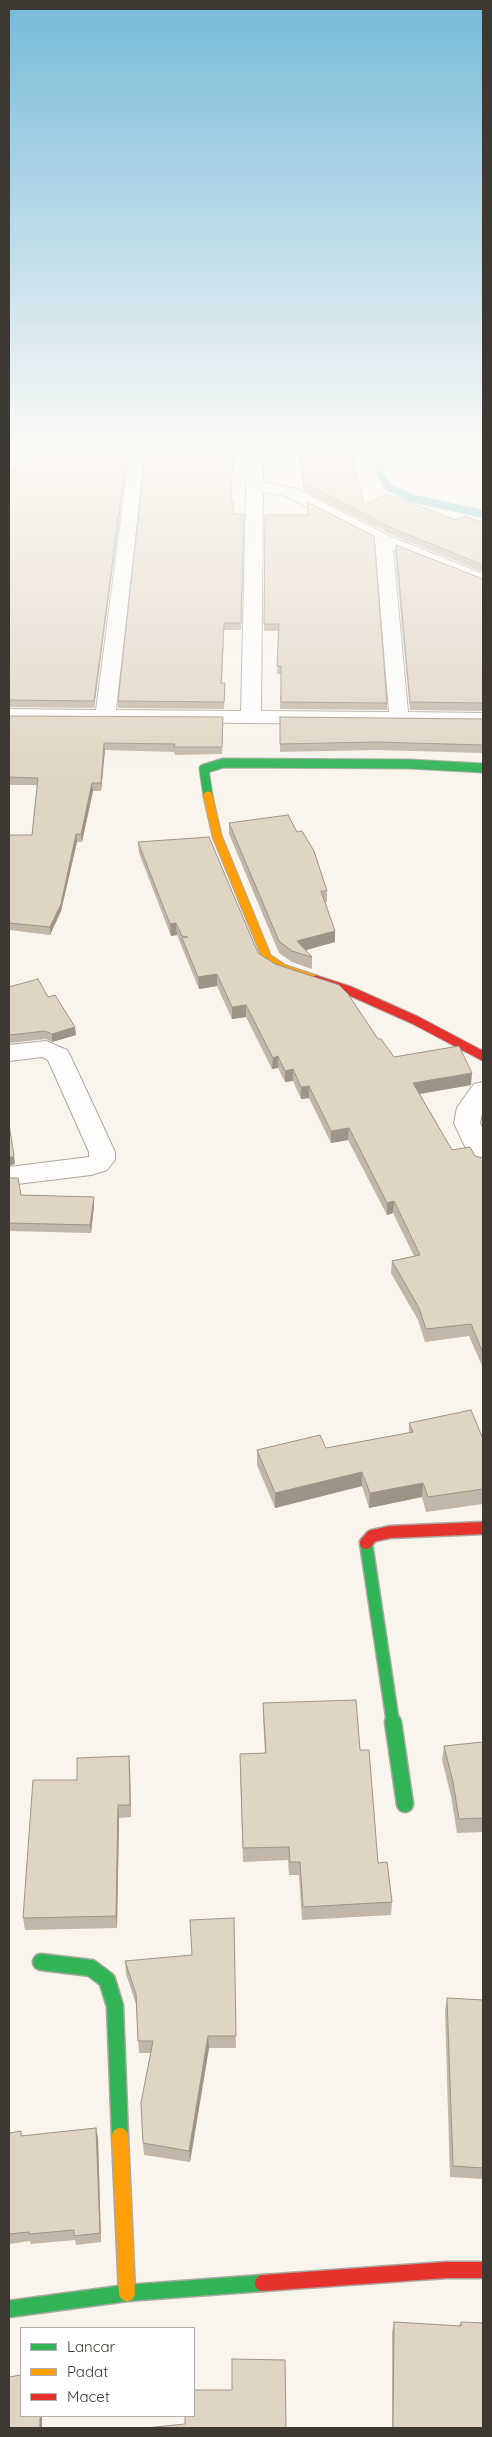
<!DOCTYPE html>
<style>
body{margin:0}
#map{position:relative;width:492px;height:2437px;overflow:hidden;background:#f9f4ec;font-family:Quicksand,sans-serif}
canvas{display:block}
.frame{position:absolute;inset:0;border:10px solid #3d3831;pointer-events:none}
.legend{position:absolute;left:20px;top:2327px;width:175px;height:90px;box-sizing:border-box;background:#fff;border:1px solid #b1afad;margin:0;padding:6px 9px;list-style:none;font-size:15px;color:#3d3831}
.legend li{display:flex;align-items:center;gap:10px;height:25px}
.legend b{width:25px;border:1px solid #b1afad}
</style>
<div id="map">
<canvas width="492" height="2437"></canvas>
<div class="frame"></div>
<ul class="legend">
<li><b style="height:6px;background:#30b455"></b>Lancar</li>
<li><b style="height:6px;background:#ff9f0a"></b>Padat</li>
<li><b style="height:6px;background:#e5322d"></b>Macet</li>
</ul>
</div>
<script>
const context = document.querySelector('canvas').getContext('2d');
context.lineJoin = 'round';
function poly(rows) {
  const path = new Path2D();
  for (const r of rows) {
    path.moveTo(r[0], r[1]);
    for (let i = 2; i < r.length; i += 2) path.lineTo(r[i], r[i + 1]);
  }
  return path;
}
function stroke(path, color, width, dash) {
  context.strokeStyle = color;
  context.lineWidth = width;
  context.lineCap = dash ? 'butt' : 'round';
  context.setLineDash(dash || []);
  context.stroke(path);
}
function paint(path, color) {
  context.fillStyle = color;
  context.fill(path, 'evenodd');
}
const stream = poly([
 [362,444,381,460,379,473,388,487,411,498,483,514]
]);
const street = poly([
 [9,444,24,444,17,471,9,476,9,444],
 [45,444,332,445,334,448,332,451,326,453,263,452,263,482,297,489,389,536,483,574,483,585,393,550,408,712,483,713,483,725,9,721,9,709,96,710,130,450,53,449,45,444],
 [145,450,247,452,241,711,116,710,145,450],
 [263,492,286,496,375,542,389,712,261,711,263,492],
 [46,1041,67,1050,70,1055,115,1152,115,1160,107,1170,91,1175,9,1185,9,1167,89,1157,89,1152,48,1060,42,1057,9,1061,9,1045,46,1041],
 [483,1082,483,1108,480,1123,483,1130,483,1169,474,1166,454,1123,457,1108,461,1102,474,1084,483,1082]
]);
const fastFar2 = poly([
 [208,796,204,769,223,763,410,764,483,768]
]);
const fastFar1 = poly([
 [366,1543,393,1723]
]);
const fast = poly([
 [393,1722,405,1804],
 [41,1962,91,1968,107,1980,115,2006,120,2136],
 [9,2309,127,2293,263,2283]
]);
const slowFar1 = poly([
 [208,796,217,836,267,958,283,969,316,980]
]);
const slow = poly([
 [120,2136,127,2293]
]);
const jamFar2 = poly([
 [316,980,350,991,415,1020,483,1056]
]);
const jamFar1 = poly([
 [366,1543,372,1536,390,1532,483,1528]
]);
const jam = poly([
 [263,2283,446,2270,483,2270]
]);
const wall = poly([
 [53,444,128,452,94,708,9,707,9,709,9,471],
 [299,450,341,459,364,505,456,520,483,523,483,572,390,534,304,491,299,457],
 [231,500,234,500,233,514,244,514,241,630,224,630,222,683,225,690,224,709,118,708,118,701],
 [307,502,387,703,387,710,280,709,281,674,277,674,279,631,264,631,265,515,308,515],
 [396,545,483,579,483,713,483,711,410,710,395,553],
 [9,716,223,717,222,754,175,755,174,752,105,750,101,791,93,791,82,842,77,842,61,911,50,935,9,930,9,835,32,835,37,785,9,785],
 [280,717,483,719,483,753,376,750,280,752],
 [229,823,327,891,327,902,325,902,335,942,305,950,312,957,312,969,292,962,279,953,229,834],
 [138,842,258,953,378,1039,394,1057,471,1085,420,1094,452,1150,483,1158,483,1368,469,1336,425,1342,418,1320,391,1273,392,1261,414,1256,393,1213,387,1215,348,1140,331,1143,309,1098,301,1099,293,1081,285,1082,278,1068,272,1069,246,1017,232,1019,217,986,199,989,177,935,171,936,139,853],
 [9,987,48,997,76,1035,52,1042,46,1039,10,1043,9,1040],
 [9,1178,21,1195,94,1197,94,1205,91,1233,9,1231],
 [409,1423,483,1439,483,1504,426,1512,422,1497,369,1508,362,1486,275,1508,257,1465,257,1450,326,1448,409,1433],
 [263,1703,360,1750,378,1863,392,1902,391,1915,302,1920,299,1875,289,1875,288,1860,243,1862,240,1768,265,1753,263,1717],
 [483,1742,483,1832,457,1833,451,1796,442,1760,444,1746],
 [129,1756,130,1768,131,1817,119,1818,117,1928,25,1930,23,1918,77,1780],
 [234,1918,236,2048,209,2048,190,2162,144,2155,143,2143,151,2053,139,2053,136,2004,126,1974,125,1961,192,1955],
 [447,1998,483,2000,483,2179,450,2177,445,2011],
 [9,2114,9,2133,21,2131,22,2136,96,2128,98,2138,101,2242,76,2245,75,2240,31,2244,30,2241,9,2244],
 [394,2322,459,2326,461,2322,483,2428,392,2428,392,2332]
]);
const shadedWall = poly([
 [128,445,128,452,94,708,94,701],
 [104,743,105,750,101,791,101,783],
 [92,783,93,791,82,842,81,834],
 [76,834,77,842,61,911,50,935,50,927],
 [176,923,177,935,171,936,170,924],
 [335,931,335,942,296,953,297,941],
 [217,974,217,986,199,989,198,977],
 [246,1005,246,1017,232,1019,232,1007],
 [75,1027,76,1035,52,1042,52,1034],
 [278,1056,278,1068,272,1069,273,1058],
 [293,1069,293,1081,285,1082,285,1071],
 [472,1073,471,1085,413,1095,413,1083],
 [309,1086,309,1098,301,1099,301,1087],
 [349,1128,348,1140,331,1143,331,1131],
 [14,1156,15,1164,9,1166,9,1158],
 [94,1197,94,1205,91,1233,90,1225],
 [394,1201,393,1213,387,1215,387,1203],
 [362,1472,362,1486,275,1508,275,1493],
 [423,1483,422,1497,369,1508,370,1493],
 [129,1756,130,1768,131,1817,130,1805],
 [118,1805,119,1818,117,1928,116,1916],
 [208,2036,209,2048,190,2162,189,2151],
 [96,2128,98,2138,101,2242,100,2233],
 [40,2416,42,2416,42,2428,40,2428]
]);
const building = poly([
 [24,444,53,444,128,445,94,701,9,700,9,471,18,465,24,444],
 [146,446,233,447,231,500,234,500,233,514,244,514,241,623,224,623,221,683,225,683,224,702,118,701,146,446],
 [337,448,341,459,353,458,364,505,387,494,456,520,465,516,483,523,483,565,390,527,304,483,299,450,337,448],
 [307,502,374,536,387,703,281,702,281,666,277,666,279,624,264,624,265,515,309,515,307,502],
 [396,545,483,579,483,703,410,702,396,545],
 [9,716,223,717,222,747,174,747,175,744,104,743,101,783,92,783,81,834,76,834,61,904,50,927,9,923,9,835,32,835,38,778,9,777,9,716],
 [280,717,483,719,483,745,376,742,280,744,280,717],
 [288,815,297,832,302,831,314,851,327,891,321,891,335,931,297,941,312,957,292,951,279,941,229,823,288,815],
 [209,837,258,953,275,964,339,985,348,994,378,1039,381,1039,394,1057,459,1046,472,1073,413,1083,452,1150,470,1147,475,1156,483,1158,483,1353,471,1324,426,1329,419,1308,392,1261,420,1255,394,1201,387,1203,349,1128,331,1131,309,1086,301,1087,293,1069,285,1071,278,1056,273,1058,246,1005,232,1007,217,974,198,977,182,938,188,937,182,936,176,923,170,924,138,842,209,837],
 [38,979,48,997,55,995,75,1027,52,1034,45,1031,10,1035,9,1034,9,987,38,979],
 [9,1124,14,1156,9,1158,9,1124],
 [9,1178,18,1178,21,1195,94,1197,90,1225,9,1223,9,1178],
 [471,1410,483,1439,483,1489,428,1497,423,1483,370,1493,362,1472,275,1493,257,1450,320,1435,326,1448,413,1432,409,1423,471,1410],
 [356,1700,360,1750,369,1750,378,1863,387,1862,392,1902,303,1907,300,1862,290,1862,289,1847,243,1848,240,1754,266,1753,263,1703,356,1700],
 [483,1742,483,1818,459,1819,453,1782,444,1746,483,1742],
 [129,1756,130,1805,118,1805,116,1916,23,1918,33,1780,77,1780,77,1758,129,1756],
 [234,1918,236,2036,208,2036,189,2151,143,2143,141,2103,153,2041,138,2041,136,1994,125,1961,192,1955,190,1920,234,1918],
 [447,1998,483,2000,483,2168,453,2166,447,1998],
 [96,2128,100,2233,74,2236,74,2230,29,2234,29,2232,9,2234,9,2133,21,2131,21,2136,96,2128],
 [394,2322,461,2326,461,2322,483,2323,483,2428,393,2428,394,2322],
 [232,2359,285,2360,286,2428,145,2428,185,2424,185,2416,194,2416,194,2390,232,2390,232,2359],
 [21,2375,21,2416,40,2416,40,2428,9,2428,9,2377,21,2375]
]);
stroke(stream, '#6cc4c4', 8);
stroke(street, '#aca8a1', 2);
stroke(fastFar2, '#aca8a1', 11);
stroke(fastFar1, '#aca8a1', 15);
stroke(fast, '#aca8a1', 19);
stroke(slowFar1, '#aca8a1', 11);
stroke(slow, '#aca8a1', 19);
stroke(jamFar2, '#aca8a1', 11);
stroke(jamFar1, '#aca8a1', 15);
stroke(jam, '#aca8a1', 19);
paint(street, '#fefdfc');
stroke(fastFar2, '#30b455', 9);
stroke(fastFar1, '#30b455', 12);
stroke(fast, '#30b455', 16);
stroke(slowFar1, '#ff9f0a', 9);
stroke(slow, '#ff9f0a', 16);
stroke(jamFar2, '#e5322d', 9);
stroke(jamFar1, '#e5322d', 12);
stroke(jam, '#e5322d', 16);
paint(wall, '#c1b6a7');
paint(shadedWall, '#9d9488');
paint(building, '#e0d4c2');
stroke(building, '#9d9488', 1);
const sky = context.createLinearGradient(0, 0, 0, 785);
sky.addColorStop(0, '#76bada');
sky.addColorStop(0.57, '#fcfaf6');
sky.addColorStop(1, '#fcfaf600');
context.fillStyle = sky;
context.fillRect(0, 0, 492, 785);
</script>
